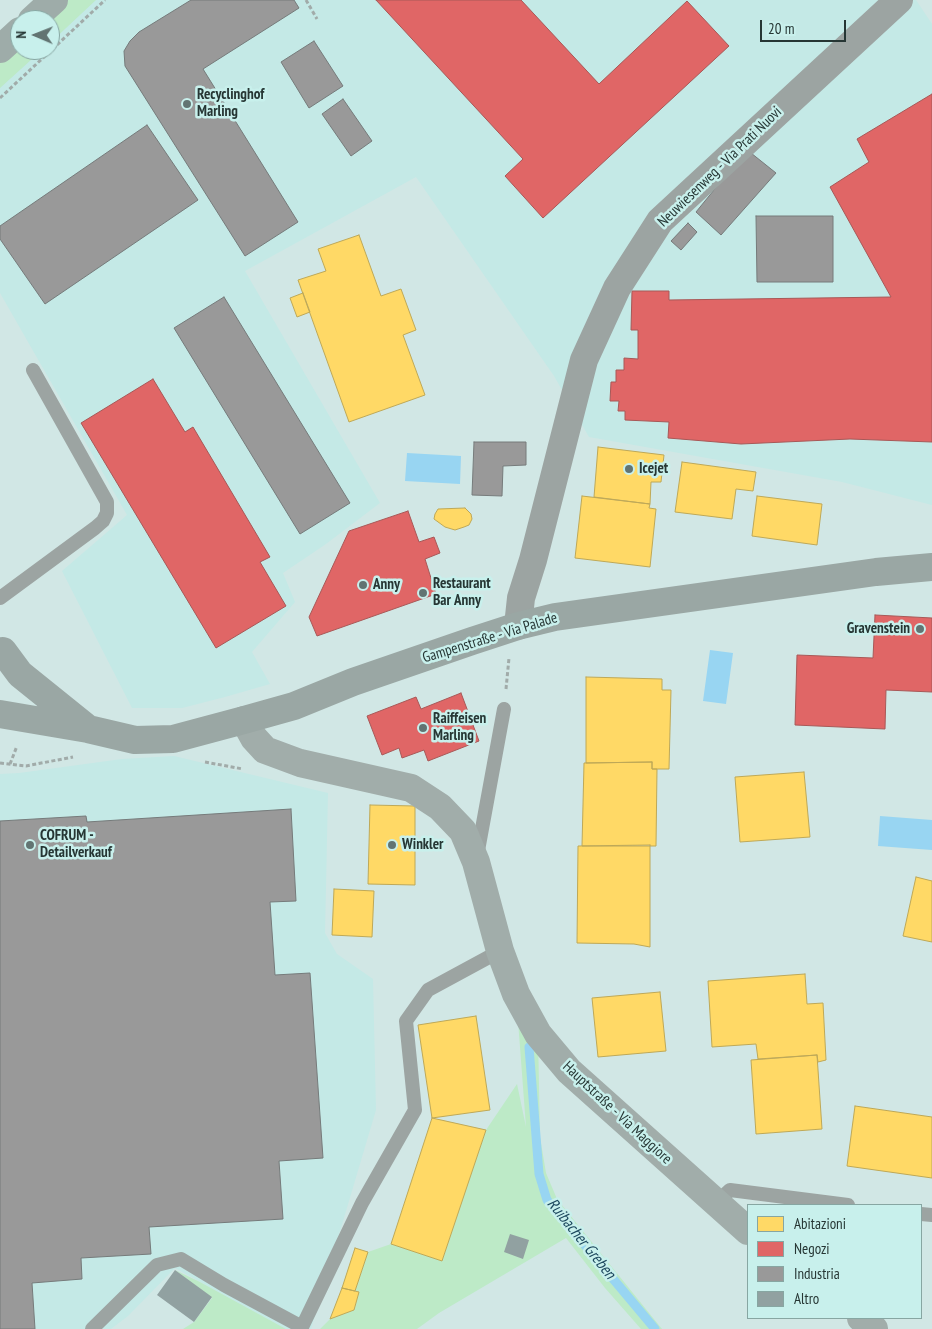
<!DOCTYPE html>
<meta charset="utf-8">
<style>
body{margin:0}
#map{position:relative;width:932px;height:1329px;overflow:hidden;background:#d1e7e5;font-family:"PT Sans Narrow",sans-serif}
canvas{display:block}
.legend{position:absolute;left:747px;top:1204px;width:175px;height:115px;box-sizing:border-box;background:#c8f0ec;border:1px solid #87a6a2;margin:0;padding:6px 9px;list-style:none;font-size:15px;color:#263634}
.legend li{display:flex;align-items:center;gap:10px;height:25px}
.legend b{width:25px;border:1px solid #87a6a2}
.north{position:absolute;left:10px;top:10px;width:50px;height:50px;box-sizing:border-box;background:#c8f0ec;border:1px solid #87a6a2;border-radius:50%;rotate:271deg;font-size:14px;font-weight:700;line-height:20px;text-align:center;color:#263634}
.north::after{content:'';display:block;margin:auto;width:18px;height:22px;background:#627472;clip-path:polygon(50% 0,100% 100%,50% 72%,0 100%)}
.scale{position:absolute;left:760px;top:20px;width:86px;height:22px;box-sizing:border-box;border:2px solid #263634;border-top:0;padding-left:6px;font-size:15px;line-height:18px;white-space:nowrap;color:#263634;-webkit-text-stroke:4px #c8f0ec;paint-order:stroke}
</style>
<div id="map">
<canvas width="932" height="1329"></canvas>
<ul class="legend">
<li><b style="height:14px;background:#ffd966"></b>Abitazioni</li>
<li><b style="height:14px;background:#e06666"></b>Negozi</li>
<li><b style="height:14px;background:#999"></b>Industria</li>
<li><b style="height:14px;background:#91a1a1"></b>Altro</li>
</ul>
<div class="north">N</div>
<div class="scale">20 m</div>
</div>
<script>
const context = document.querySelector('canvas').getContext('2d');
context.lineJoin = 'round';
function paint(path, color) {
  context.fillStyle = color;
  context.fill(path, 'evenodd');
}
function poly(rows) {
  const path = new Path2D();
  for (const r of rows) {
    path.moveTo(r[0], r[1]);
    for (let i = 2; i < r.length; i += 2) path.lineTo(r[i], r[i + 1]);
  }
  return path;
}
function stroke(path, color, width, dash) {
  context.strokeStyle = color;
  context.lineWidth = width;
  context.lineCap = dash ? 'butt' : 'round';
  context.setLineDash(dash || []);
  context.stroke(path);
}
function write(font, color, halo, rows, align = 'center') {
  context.font = font + ' "PT Sans Narrow",sans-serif';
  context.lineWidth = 5;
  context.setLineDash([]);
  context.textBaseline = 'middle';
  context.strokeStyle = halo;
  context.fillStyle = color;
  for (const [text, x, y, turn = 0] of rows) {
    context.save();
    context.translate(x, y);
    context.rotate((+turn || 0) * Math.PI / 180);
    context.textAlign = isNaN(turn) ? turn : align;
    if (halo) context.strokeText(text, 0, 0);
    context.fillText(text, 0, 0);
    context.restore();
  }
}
const built = poly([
 [54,0,916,0,932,24,932,505,842,482,589,437,554,376,416,177,245,271,380,503,326,544,283,573,295,602,252,652,270,684,225,697,182,708,132,708,62,571,127,515,0,293,0,49,50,50,50,20],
 [174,756,328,793,325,933,337,954,373,979,376,1110,311,1329,286,1329,175,1268,128,1316,111,1329,0,1329,0,774,19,773,122,759]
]);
const green = poly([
 [54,0,96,0,50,43,50,20],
 [20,31,20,50,42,50,0,88,0,49],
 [516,994,538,1034,540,1137,546,1173,557,1199,662,1329,641,1329,605,1288,566,1238,439,1313,417,1329,320,1329,330,1319,354,1310,359,1292,355,1291,368,1252,391,1244,442,1261,486,1130,517,1084,526,1127],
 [175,1270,200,1282,286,1329,183,1329,194,1322,212,1298]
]);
const water = poly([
 [407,453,461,456,460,484,405,481],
 [710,650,733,653,726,704,703,701],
 [880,816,932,820,932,850,878,846]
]);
const homes = poly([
 [359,235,381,296,401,289,416,330,403,335,425,395,349,422,298,280,326,271,318,249,359,235],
 [303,293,310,312,297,317,290,298,303,293],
 [598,447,664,455,661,482,651,482,650,504,594,497,598,447],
 [682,462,756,472,753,491,736,489,732,519,675,512,682,462],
 [582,496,650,504,649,508,656,509,650,567,575,558,582,496],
 [757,496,822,504,817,545,752,536,757,496],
 [465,508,471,514,472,519,469,525,464,527,455,530,445,527,434,519,435,514,438,509,465,508],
 [586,677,662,679,662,690,671,690,669,769,652,769,652,762,586,763,586,677],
 [652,762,652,769,657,769,656,846,582,846,584,763,652,762],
 [804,772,810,837,740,842,735,777,804,772],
 [370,805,415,806,415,885,368,884,370,805],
 [650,845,650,947,634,944,577,943,578,846,650,845],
 [916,877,932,881,932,942,903,936,916,877],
 [334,889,374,891,372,937,332,935,334,889],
 [805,974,807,1004,823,1003,826,1060,818,1062,817,1055,758,1059,756,1044,712,1047,708,981,805,974],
 [660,992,666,1051,598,1057,592,998,660,992],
 [476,1016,490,1110,432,1118,418,1025,476,1016],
 [817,1055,822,1129,756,1134,751,1060,817,1055],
 [855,1106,932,1117,932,1178,847,1166,855,1106],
 [432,1118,486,1130,442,1261,391,1244,432,1118],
 [355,1248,368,1252,355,1291,342,1288,355,1248],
 [342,1288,359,1292,354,1310,330,1319,342,1288]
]);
const shops = poly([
 [376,0,521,0,599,84,687,1,729,46,543,218,505,176,523,159,376,0],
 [932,94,932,442,850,439,741,444,668,438,669,422,625,420,625,411,618,411,619,401,610,401,611,382,616,382,616,370,624,370,624,358,638,359,638,330,631,330,632,291,669,291,669,300,891,297,830,187,869,162,857,139,932,94],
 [153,379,185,432,193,427,270,557,260,562,286,606,216,648,81,423,153,379],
 [408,511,419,542,434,537,440,553,425,559,436,594,317,636,309,617,349,531,408,511],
 [875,615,932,618,932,692,886,690,885,729,795,725,797,655,873,658,875,615],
 [461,693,479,741,428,761,424,750,402,758,399,748,382,755,367,716,416,697,421,709,461,693]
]);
const industry = poly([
 [191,0,294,0,299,8,203,69,298,222,245,256,125,66,124,51,130,41,139,32,191,0],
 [314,41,343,86,309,108,281,62,314,41],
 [343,99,372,141,351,156,322,114,343,99],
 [147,125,198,200,45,304,0,239,0,226,147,125],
 [751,153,776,173,721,235,696,212,718,185,751,153],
 [756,216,833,216,833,282,757,282,756,216],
 [688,223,697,232,681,250,671,241,688,223],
 [224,297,350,503,300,534,174,328,224,297],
 [474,442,526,442,526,465,503,466,502,496,472,495,474,442],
 [291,809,296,901,270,902,275,975,310,973,323,1158,279,1161,283,1219,149,1227,151,1254,81,1258,82,1279,32,1283,35,1329,0,1329,0,821,86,816,87,822,291,809]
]);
const stream = poly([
 [529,1047,539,1174,547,1200,655,1329]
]);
const building = poly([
 [510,1234,529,1240,523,1259,504,1252],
 [175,1270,212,1297,194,1322,157,1295]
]);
const path = poly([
 [306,0,317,19],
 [0,98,105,0],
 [506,689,509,658],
 [205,762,243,769],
 [0,763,26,766,73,757],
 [10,764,17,746]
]);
const lane = poly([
 [0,598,95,528,103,521,107,513,107,502,33,370],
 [477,856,504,709],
 [716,1203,730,1190,848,1205],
 [921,1214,932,1215],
 [92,1329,157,1265,181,1259,224,1285,302,1327,362,1203,415,1110,406,1021,428,990,500,951]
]);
const street = poly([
 [518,626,521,598,533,560,584,360,617,288,660,221,899,0]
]);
const secondary = poly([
 [244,720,254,738,265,750,300,763,411,788,440,807,463,831,476,862,500,951,516,994,538,1034,569,1071,748,1231],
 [861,1318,874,1329]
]);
const primary = poly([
 [3,651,20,674,87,728],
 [0,714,88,729,135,740,173,739,244,720,294,706,353,682,472,641,518,626,555,617,876,572,932,567]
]);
const highway = poly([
 [32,20,54,0],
 [0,49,20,31]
]);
const markers = [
 [187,104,5,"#627472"],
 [629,469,5,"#627472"],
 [363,585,5,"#627472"],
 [423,593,5,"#627472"],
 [920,629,5,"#627472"],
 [423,728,5,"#627472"],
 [30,845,5,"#627472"],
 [392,845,5,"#627472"]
];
const poiNames = [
 ["Recyclinghof",197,95],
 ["Marling",197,112],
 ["Icejet",639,469],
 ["Restaurant",433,584],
 ["Bar Anny",433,601],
 ["Anny",373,585],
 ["Gravenstein",910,629,"right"],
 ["Raiffeisen",433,719],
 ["Marling",433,736],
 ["COFRUM -",40,836],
 ["Detailverkauf",40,853],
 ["Winkler",402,845]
];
const streetNames = [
 ["Neuwiesenweg - Via Prati Nuovi",720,167,-44],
 ["Gampenstraße - Via Palade",490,638,-17],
 ["Hauptstraße - Via Maggiore",617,1113,43]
];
const waterNames = [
 ["Ruibacher Greben",581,1239,51]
];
paint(built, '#c4e9e6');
paint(green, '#bdeac7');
paint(water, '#98d5f2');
paint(homes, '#ffd966');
stroke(homes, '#bea857', 1);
paint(shops, '#e06666');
stroke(shops, '#a85857', 1);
paint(industry, '#999');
stroke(industry, '#767b7b', 1);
stroke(stream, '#98d5f2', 9);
paint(building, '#91a1a1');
stroke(path, '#a1aba9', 3, [4, 2.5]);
stroke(lane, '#9ca4a2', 14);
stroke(street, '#9ca4a2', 28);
stroke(secondary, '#a1adaa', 28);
stroke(primary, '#9aa7a4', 28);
stroke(highway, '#9eaca9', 28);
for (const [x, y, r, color] of markers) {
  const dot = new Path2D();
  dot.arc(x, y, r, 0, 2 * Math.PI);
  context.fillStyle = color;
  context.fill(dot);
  stroke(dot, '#c8f0ec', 2);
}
write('bold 15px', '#263634', '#c8f0ec', poiNames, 'left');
write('15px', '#263634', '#c8f0ec', streetNames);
write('italic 16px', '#1d485e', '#c8f0ec', waterNames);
</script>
